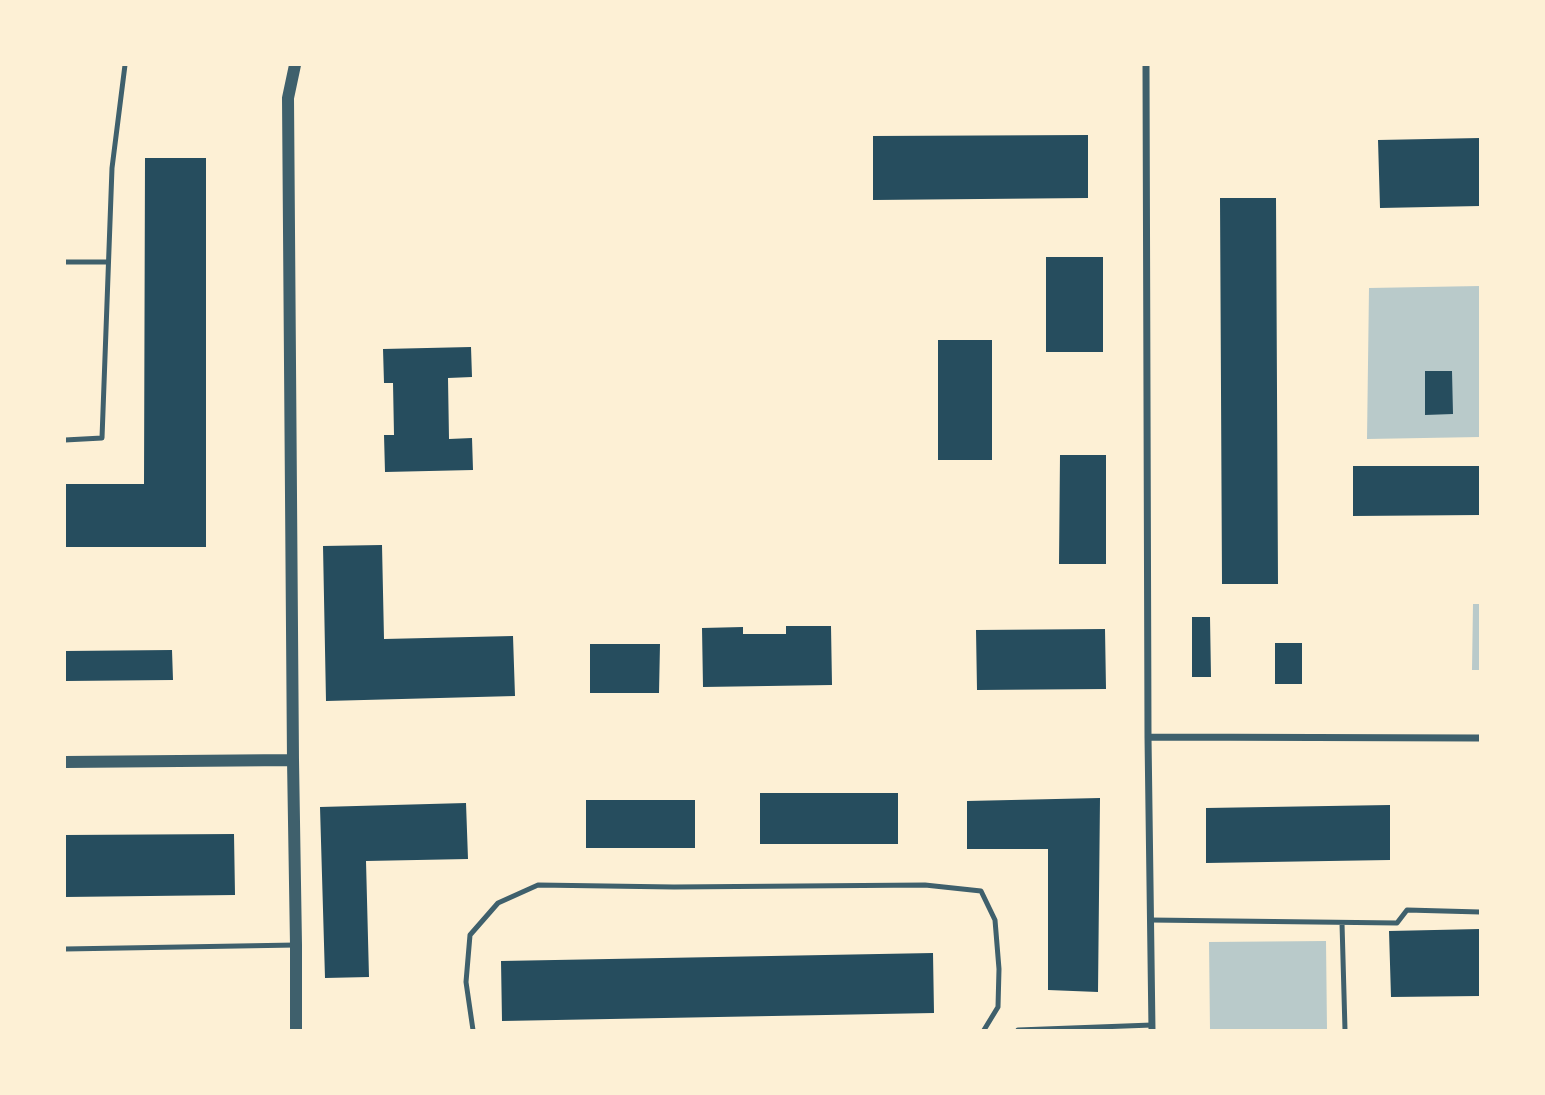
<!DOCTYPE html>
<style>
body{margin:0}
#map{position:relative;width:1545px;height:1095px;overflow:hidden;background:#fdf0d5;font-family:"IBM Plex Sans",sans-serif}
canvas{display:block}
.frame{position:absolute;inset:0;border:66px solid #fdf0d5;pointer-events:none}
</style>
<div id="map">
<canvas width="1545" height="1095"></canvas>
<div class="frame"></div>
</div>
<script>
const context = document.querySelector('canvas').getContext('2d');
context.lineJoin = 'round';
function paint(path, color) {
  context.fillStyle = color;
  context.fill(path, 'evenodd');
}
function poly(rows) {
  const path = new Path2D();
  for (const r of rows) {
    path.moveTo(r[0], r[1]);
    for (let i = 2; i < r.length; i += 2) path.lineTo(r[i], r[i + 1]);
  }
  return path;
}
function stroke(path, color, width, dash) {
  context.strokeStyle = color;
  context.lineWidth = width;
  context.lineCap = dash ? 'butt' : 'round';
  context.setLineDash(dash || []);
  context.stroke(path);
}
const green = poly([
 [1480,286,1480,437,1367,439,1369,288],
 [1473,604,1480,604,1480,670,1472,670],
 [1326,941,1327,1030,1210,1030,1209,942]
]);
const building = poly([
 [1088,135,1088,198,873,200,873,136],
 [1480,138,1480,206,1380,208,1378,140],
 [145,158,206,158,206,547,65,547,65,484,144,484],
 [1220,198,1276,198,1278,584,1222,584],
 [1046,257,1103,257,1103,352,1046,352],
 [938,340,992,340,992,460,938,460],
 [471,347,472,377,448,378,449,439,472,438,473,470,385,472,384,435,394,435,393,383,384,383,383,349],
 [1425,371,1452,371,1453,414,1425,415],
 [1060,455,1106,455,1106,564,1059,564],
 [1353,466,1480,466,1480,515,1353,516],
 [382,545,384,639,513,636,515,696,326,701,323,546],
 [1192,617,1210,617,1211,677,1192,677],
 [786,626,831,626,832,685,703,687,702,628,743,627,743,634,786,634],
 [1105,629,1106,689,977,690,976,630],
 [1275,643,1302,643,1302,684,1275,684],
 [590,644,660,644,659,693,590,693],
 [172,650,173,680,65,681,65,651],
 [760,793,898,793,898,844,760,844],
 [1100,798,1098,992,1048,990,1048,849,967,849,967,801],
 [586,800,695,800,695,848,586,848],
 [466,803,468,859,366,861,369,977,325,978,320,807],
 [1390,805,1390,860,1206,863,1206,808],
 [234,834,235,895,65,897,65,835],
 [1480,929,1480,996,1391,997,1389,931],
 [933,953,934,1013,502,1021,501,961]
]);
const service = poly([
 [65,262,108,262],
 [65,440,102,438,112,168,125,65],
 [1150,920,1397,923,1407,910,1480,912],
 [1342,923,1345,1030],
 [65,949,296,945],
 [473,1030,466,982,470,935,498,903,538,885,674,887,925,885,981,891,995,920,999,969,998,1007,984,1030],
 [1018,1030,1152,1025]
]);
const minor = poly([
 [1146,65,1148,737,1152,1030],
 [1148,737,1480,738]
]);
const tertiary = poly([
 [295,65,288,98,293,760,296,945,296,1030],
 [65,762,293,760]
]);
paint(green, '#b9caca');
paint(building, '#264d5e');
stroke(service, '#3f606c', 5);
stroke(minor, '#3f606c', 7);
stroke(tertiary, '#3f606c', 12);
</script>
